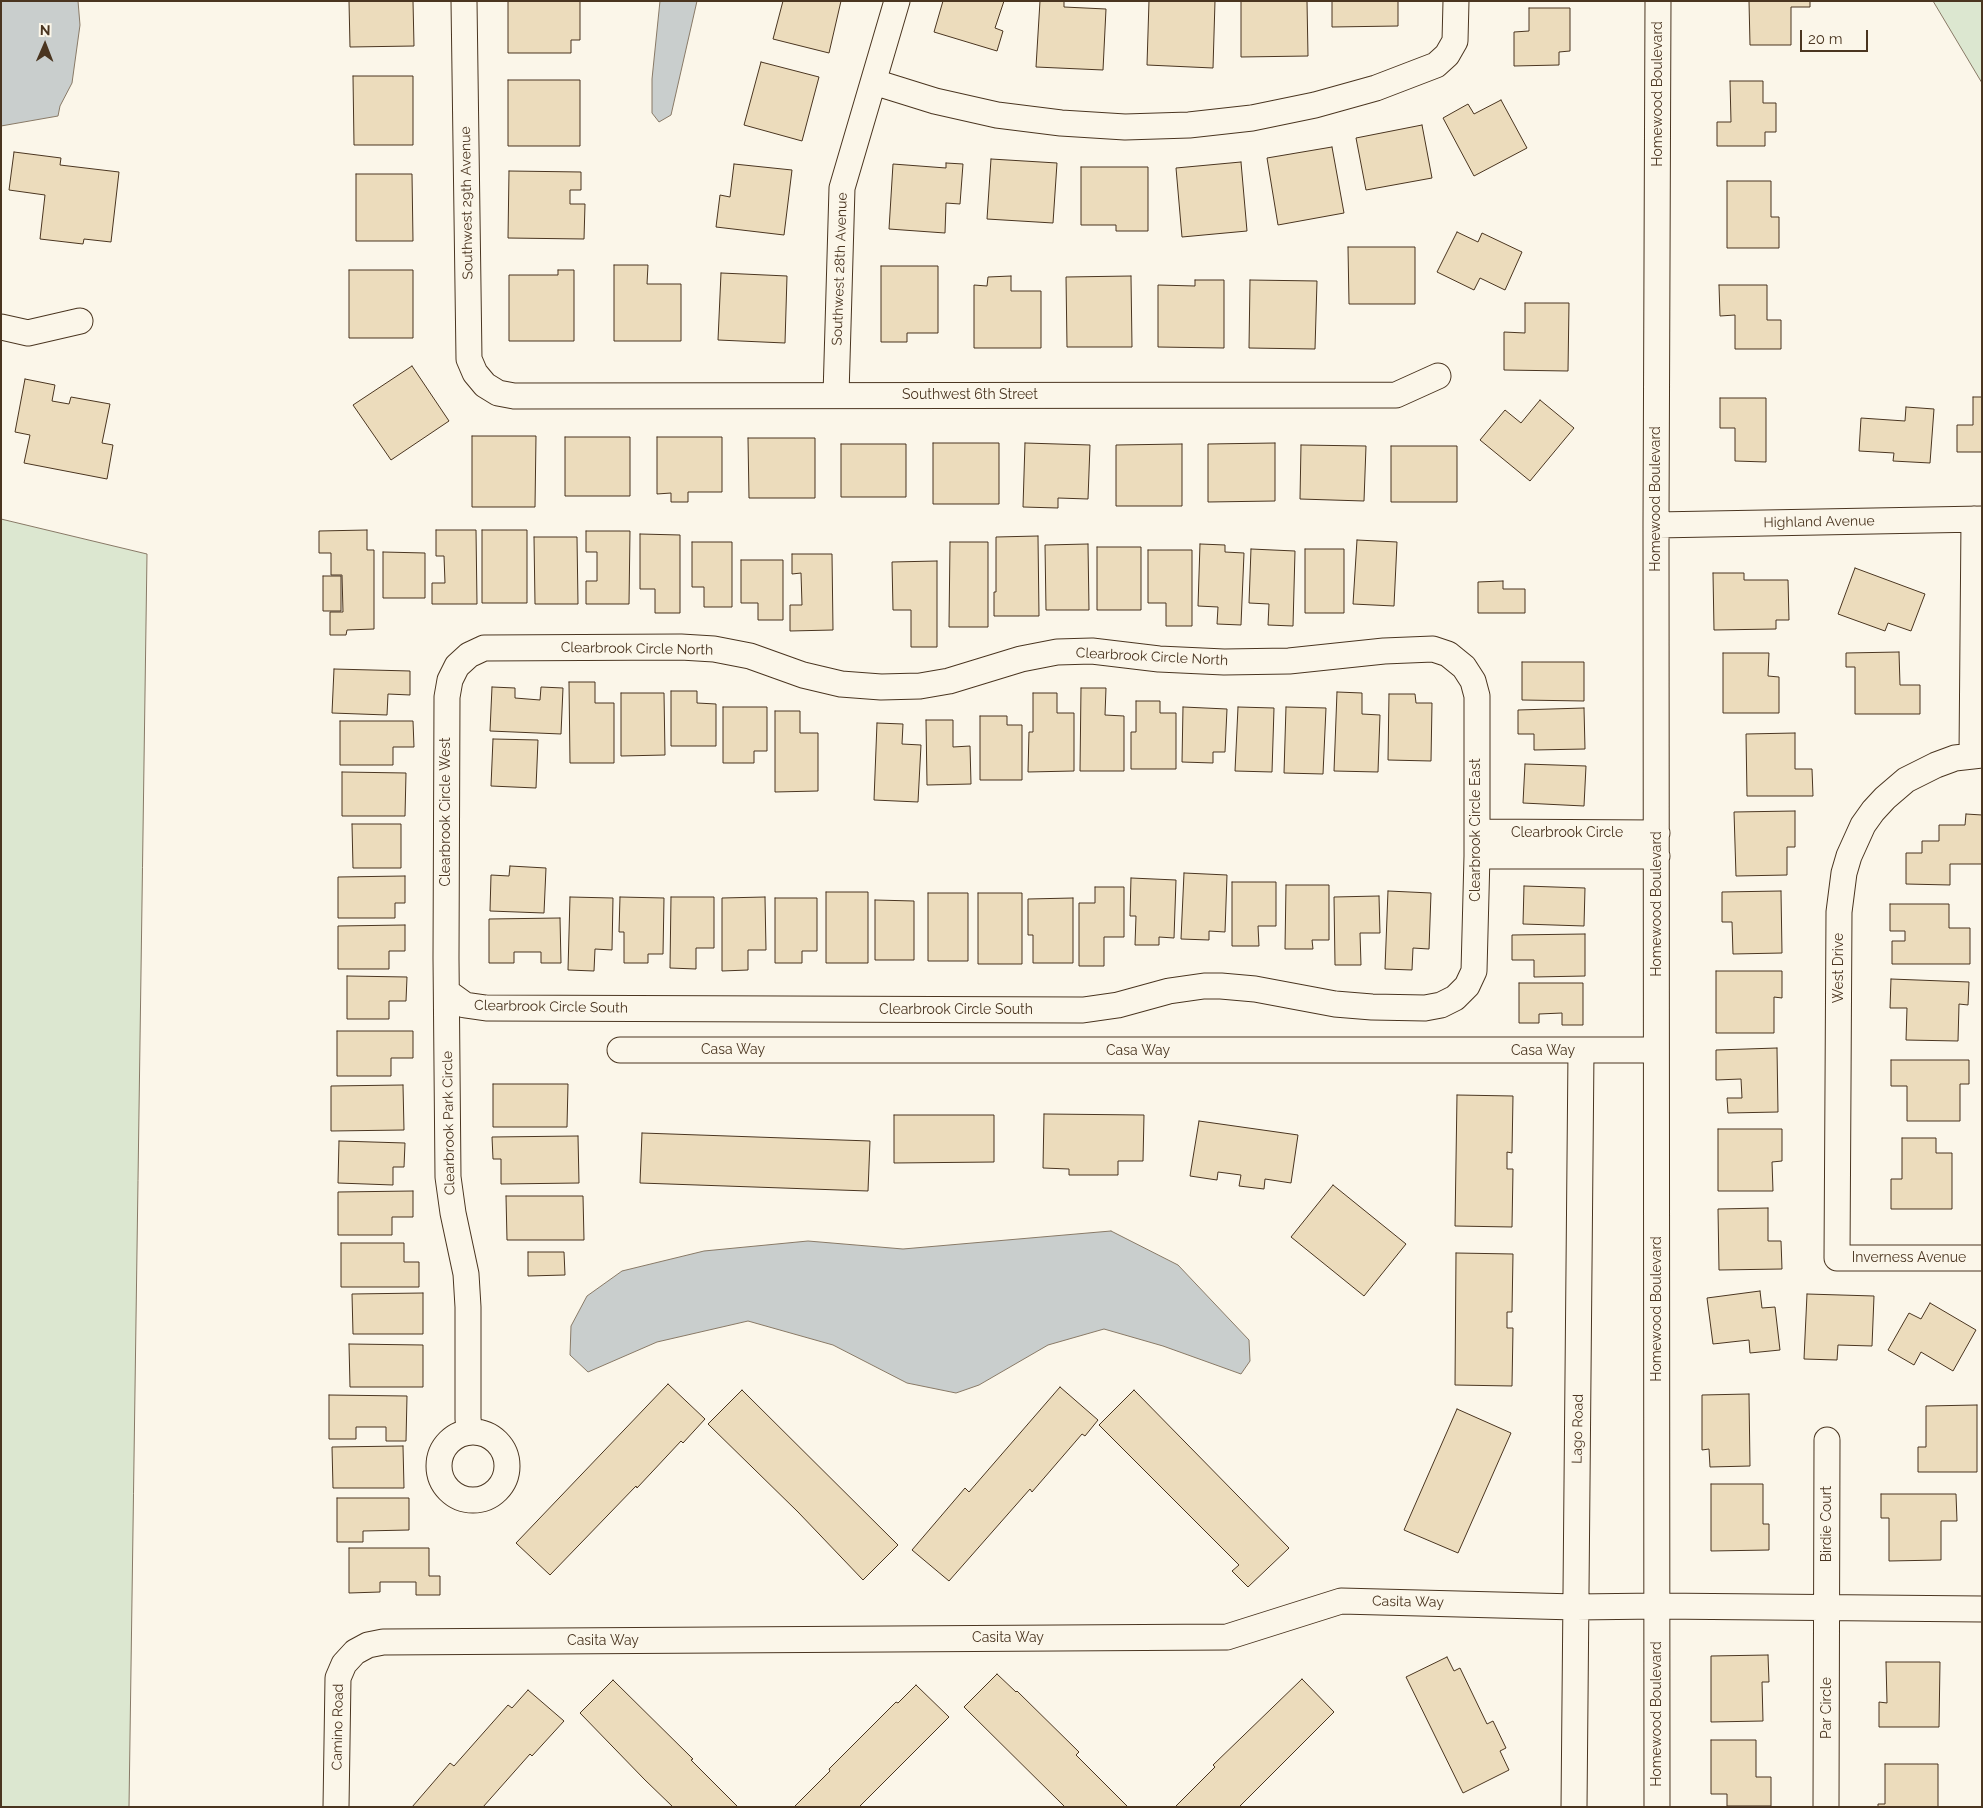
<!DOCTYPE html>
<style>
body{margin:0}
#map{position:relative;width:1983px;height:1808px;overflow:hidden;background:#fbf6e9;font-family:Raleway,sans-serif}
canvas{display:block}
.frame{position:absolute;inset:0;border:2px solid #4a3520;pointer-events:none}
.north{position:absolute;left:20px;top:20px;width:50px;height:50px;-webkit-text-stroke:4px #fbf6e9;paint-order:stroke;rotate:1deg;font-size:14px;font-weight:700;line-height:20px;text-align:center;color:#4a3520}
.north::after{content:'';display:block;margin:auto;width:18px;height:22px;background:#4a3520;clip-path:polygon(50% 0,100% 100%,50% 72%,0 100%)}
.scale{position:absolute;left:1800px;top:30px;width:68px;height:22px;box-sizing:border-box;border:2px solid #4a3520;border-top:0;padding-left:6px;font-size:15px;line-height:18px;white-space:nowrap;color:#4a3520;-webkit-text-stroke:4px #fbf6e9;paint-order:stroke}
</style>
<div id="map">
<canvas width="1983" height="1808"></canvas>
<div class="frame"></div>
<div class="north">N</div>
<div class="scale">20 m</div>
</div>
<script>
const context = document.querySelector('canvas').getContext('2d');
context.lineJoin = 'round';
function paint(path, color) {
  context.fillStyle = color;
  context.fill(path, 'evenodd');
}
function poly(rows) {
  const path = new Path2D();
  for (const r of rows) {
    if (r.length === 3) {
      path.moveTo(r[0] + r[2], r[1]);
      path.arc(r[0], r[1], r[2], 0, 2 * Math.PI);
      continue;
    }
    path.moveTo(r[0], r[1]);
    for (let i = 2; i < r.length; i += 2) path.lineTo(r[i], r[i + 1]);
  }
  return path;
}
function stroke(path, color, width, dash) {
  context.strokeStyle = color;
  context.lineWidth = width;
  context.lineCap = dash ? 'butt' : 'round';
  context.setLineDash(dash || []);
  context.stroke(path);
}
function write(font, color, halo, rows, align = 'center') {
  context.font = font + ' Raleway,sans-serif';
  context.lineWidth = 4;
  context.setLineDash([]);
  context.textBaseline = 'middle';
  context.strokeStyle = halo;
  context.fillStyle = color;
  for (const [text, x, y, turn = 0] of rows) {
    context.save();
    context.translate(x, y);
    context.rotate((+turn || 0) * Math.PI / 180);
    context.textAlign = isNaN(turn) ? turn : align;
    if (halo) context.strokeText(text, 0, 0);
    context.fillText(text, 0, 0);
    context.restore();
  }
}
const green = poly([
 [1933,1,1982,1,1982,83,1933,1],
 [1,519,147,554,129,1807,1,1807,1,519]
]);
const water = poly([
 [1,1,78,1,80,25,72,83,60,106,58,116,1,126,1,1],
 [660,1,697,1,671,115,659,122,652,113,652,79,660,1],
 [1111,1231,1178,1265,1249,1340,1250,1361,1241,1374,1163,1346,1104,1329,1048,1345,979,1385,956,1393,907,1383,833,1345,748,1321,657,1342,588,1372,570,1355,571,1326,587,1296,622,1271,704,1251,808,1241,903,1249,1111,1231]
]);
const building = poly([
 [349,1,413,1,414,46,350,47,349,1],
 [508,1,580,1,580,40,571,40,571,53,508,53,508,1],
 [783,1,841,1,829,53,773,39,783,1],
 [943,1,1004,1,995,28,1003,31,997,51,934,32,943,1],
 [1040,1,1064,1,1064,7,1106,9,1103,70,1036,67,1040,1],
 [1149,1,1215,1,1213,68,1147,65,1149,1],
 [1241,1,1307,1,1308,56,1241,57,1241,1],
 [1332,1,1398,1,1398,26,1332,27,1332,1],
 [1749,1,1810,1,1810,7,1791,7,1791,45,1750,45,1749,1],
 [1529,8,1570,8,1570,51,1559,52,1559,65,1514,66,1514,32,1529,31,1529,8],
 [761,62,819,77,802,141,744,125,761,62],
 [353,76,413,76,413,145,354,145,353,76],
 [508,80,580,80,580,146,508,146,508,80],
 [1730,81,1763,81,1763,103,1776,103,1776,132,1765,132,1765,146,1717,146,1717,122,1731,122,1730,81],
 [1501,100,1527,148,1474,176,1443,118,1468,104,1474,114,1501,100],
 [1422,125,1432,178,1366,190,1356,138,1422,125],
 [1332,147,1344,213,1278,225,1267,158,1332,147],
 [14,152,61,158,60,165,119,172,111,242,84,239,83,244,40,239,45,195,9,190,14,152],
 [991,159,1057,163,1053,223,987,219,991,159],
 [1241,162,1247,231,1182,237,1176,168,1241,162],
 [946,163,963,164,960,204,946,203,945,233,889,229,893,164,946,168,946,163],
 [734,164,792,170,784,235,716,227,720,195,730,197,734,164],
 [1081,167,1148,167,1148,231,1116,231,1116,225,1081,225,1081,167],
 [509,171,581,172,581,190,570,190,570,204,585,204,584,239,508,238,509,171],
 [356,174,412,174,413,241,356,241,356,174],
 [1727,181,1771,181,1771,217,1779,217,1779,248,1727,248,1727,181],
 [1457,232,1478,242,1482,233,1522,252,1505,290,1480,278,1474,290,1437,272,1457,232],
 [1348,247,1415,247,1415,304,1349,304,1348,247],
 [614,265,648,265,647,284,681,284,681,341,614,341,614,265],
 [881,266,938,266,938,333,907,333,907,342,881,342,881,266],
 [349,270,413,270,413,338,349,338,349,270],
 [558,270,574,270,574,341,509,341,509,275,558,275,558,270],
 [721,273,787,276,785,343,718,340,721,273],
 [1011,276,1011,291,1041,291,1041,348,974,348,974,285,987,286,988,277,1011,276],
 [1131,276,1132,347,1067,347,1066,277,1131,276],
 [1195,280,1224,280,1224,348,1158,347,1158,285,1195,286,1195,280],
 [1250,280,1317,281,1315,349,1249,348,1250,280],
 [1719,285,1767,285,1767,320,1781,320,1781,349,1735,349,1735,315,1720,316,1719,285],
 [1525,303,1569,303,1568,371,1504,370,1504,332,1525,333,1525,303],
 [412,366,449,421,391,460,353,405,412,366],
 [25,379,55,385,52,401,69,404,71,397,110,404,102,443,113,445,107,479,24,463,30,435,15,432,25,379],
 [1973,397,1982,397,1982,452,1957,452,1957,425,1973,425,1973,397],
 [1720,398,1766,398,1766,462,1735,461,1735,428,1720,428,1720,398],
 [1540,400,1574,428,1530,481,1480,440,1505,410,1521,423,1540,400],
 [1906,407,1934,409,1930,463,1893,461,1894,453,1859,451,1861,418,1905,421,1906,407],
 [472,436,536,436,535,507,472,507,472,436],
 [565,437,630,437,630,496,565,496,565,437],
 [657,437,722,437,722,492,688,492,688,502,671,502,671,493,657,494,657,437],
 [748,438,815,438,815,498,749,498,748,438],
 [933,443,999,443,999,504,933,504,933,443],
 [1025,443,1090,445,1088,499,1058,498,1058,508,1023,507,1025,443],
 [1275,443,1275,501,1208,502,1208,444,1275,443],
 [841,444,906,444,906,497,841,497,841,444],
 [1182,444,1182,506,1116,506,1116,445,1182,444],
 [1301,445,1366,446,1364,501,1300,499,1301,445],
 [1391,446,1457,446,1457,502,1391,502,1391,446],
 [367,530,367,550,374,550,374,629,347,630,346,635,330,635,330,612,343,612,342,575,331,575,331,553,319,553,319,531,367,530],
 [436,530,476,530,477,604,432,604,432,583,445,583,444,556,436,556,436,530],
 [482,530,527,530,527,603,482,603,482,530],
 [586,531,630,531,629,604,586,604,586,581,597,581,597,552,586,552,586,531],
 [640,534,680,535,680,613,655,613,655,589,640,589,640,534],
 [1038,536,1039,616,994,616,994,592,996,592,996,537,1038,536],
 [534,537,577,537,578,604,535,604,534,537],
 [1357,540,1397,542,1394,606,1353,604,1357,540],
 [692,542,732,542,732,607,704,607,704,587,692,587,692,542],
 [950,542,988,542,988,627,949,627,950,542],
 [1088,544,1089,610,1046,610,1045,545,1088,544],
 [1200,544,1225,545,1225,552,1244,553,1241,625,1217,624,1218,607,1198,606,1200,544],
 [1097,547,1141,547,1141,610,1097,610,1097,547],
 [1251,549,1295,551,1293,626,1268,625,1269,604,1249,603,1251,549],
 [1305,549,1344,549,1344,613,1305,613,1305,549],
 [1148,550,1192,550,1192,626,1166,626,1166,603,1148,603,1148,550],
 [383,552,425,553,425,598,383,598,383,552],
 [792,554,832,554,833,630,790,631,790,605,802,605,801,573,792,574,792,554],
 [741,560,783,560,783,620,758,620,758,603,741,603,741,560],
 [937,561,937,647,911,647,911,610,893,610,892,562,937,561],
 [1855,568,1925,594,1911,631,1888,623,1885,631,1838,614,1855,568],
 [1713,573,1744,573,1744,580,1788,580,1789,620,1776,620,1776,629,1714,630,1713,573],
 [323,576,341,576,341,611,323,611,323,576],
 [1503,581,1503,589,1525,589,1525,613,1478,613,1478,582,1503,581],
 [1899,652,1900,685,1920,685,1920,714,1855,714,1855,667,1846,667,1846,653,1899,652],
 [1723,653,1769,653,1768,676,1779,677,1779,713,1723,713,1723,653],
 [1522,662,1584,662,1584,701,1522,700,1522,662],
 [334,669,410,671,410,695,388,694,387,715,332,713,334,669],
 [569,682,595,682,595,703,614,703,614,763,570,763,569,682],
 [492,687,515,688,515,698,540,700,541,687,563,688,561,734,490,731,492,687],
 [1081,688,1106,688,1105,715,1124,716,1124,771,1080,771,1081,688],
 [671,691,697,691,697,703,716,704,716,746,671,746,671,691],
 [1337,692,1362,693,1362,714,1380,715,1378,772,1334,771,1337,692],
 [621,693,664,693,665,755,621,756,621,693],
 [1033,693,1057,693,1057,713,1074,713,1074,771,1028,772,1029,732,1033,732,1033,693],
 [1389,694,1415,694,1416,703,1432,703,1431,761,1388,760,1389,694],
 [1136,701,1160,701,1160,713,1176,713,1176,769,1131,769,1131,732,1136,732,1136,701],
 [723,707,767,707,767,751,754,751,754,763,723,763,723,707],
 [1183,707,1227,709,1225,752,1213,752,1213,763,1182,762,1183,707],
 [1238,707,1274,708,1272,772,1235,771,1238,707],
 [1286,707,1326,708,1323,774,1284,773,1286,707],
 [1584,708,1585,749,1534,750,1534,734,1518,734,1518,710,1584,708],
 [775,711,800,711,800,733,818,733,818,791,775,792,775,711],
 [980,716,1007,716,1007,725,1022,725,1022,780,980,780,980,716],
 [926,720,953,720,953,747,970,746,971,784,927,785,926,720],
 [340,721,413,721,414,747,393,747,393,765,340,765,340,721],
 [877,723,903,724,902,744,921,745,918,802,874,800,877,723],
 [1795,733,1795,769,1812,769,1813,796,1747,796,1746,734,1795,733],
 [493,739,538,740,536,788,491,786,493,739],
 [1525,764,1586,766,1584,806,1523,803,1525,764],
 [342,772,406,773,405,816,342,816,342,772],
 [1795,811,1795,847,1787,847,1787,875,1736,876,1734,812,1795,811],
 [1966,814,1982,815,1982,864,1950,864,1950,885,1906,884,1906,853,1922,853,1922,841,1939,841,1939,825,1965,825,1966,814],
 [352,824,401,824,401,868,353,868,352,824],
 [510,866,546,868,544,913,490,911,491,875,509,876,510,866],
 [1184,873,1227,875,1225,932,1209,931,1209,940,1181,939,1184,873],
 [405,876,405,903,395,903,395,918,338,918,338,877,405,876],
 [1131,878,1176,880,1174,938,1159,937,1159,945,1135,945,1136,916,1130,916,1131,878],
 [1232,882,1276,882,1276,926,1258,926,1259,946,1232,946,1232,882],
 [1286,885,1329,885,1329,940,1312,940,1313,949,1285,949,1286,885],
 [1524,886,1585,888,1584,926,1523,924,1524,886],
 [1095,887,1124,887,1124,937,1104,937,1104,966,1079,966,1079,903,1095,903,1095,887],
 [1388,891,1431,893,1429,949,1413,948,1412,970,1385,969,1388,891],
 [1781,891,1782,953,1733,954,1732,922,1722,922,1722,892,1781,891],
 [826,892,868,892,868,963,826,963,826,892],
 [928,893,968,893,968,961,928,961,928,893],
 [978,893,1022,893,1022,964,978,964,978,893],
 [1379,896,1380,933,1360,933,1361,965,1335,965,1334,897,1379,896],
 [570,897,613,898,612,950,595,949,594,971,568,970,570,897],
 [620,897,664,898,663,954,648,954,648,963,624,963,624,932,619,932,620,897],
 [671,897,714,897,714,948,696,948,696,969,670,968,671,897],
 [765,897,766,950,748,950,748,970,722,971,722,898,765,897],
 [775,898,817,898,817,951,802,951,802,963,775,963,775,898],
 [1073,898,1073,963,1033,963,1033,935,1028,935,1028,899,1073,898],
 [875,900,914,901,914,960,875,960,875,900],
 [1890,904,1949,904,1949,928,1970,928,1970,964,1892,964,1892,941,1905,941,1905,931,1890,931,1890,904],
 [560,918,561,963,541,963,541,952,514,952,514,963,489,963,489,919,560,918],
 [405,925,405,951,389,951,389,969,338,969,338,926,405,925],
 [1585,934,1585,976,1534,977,1534,960,1512,960,1512,935,1585,934],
 [1716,971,1782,971,1782,998,1774,997,1774,1033,1716,1033,1716,971],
 [347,976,407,977,406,1001,389,1001,389,1019,347,1019,347,976],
 [1891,979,1969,982,1968,1005,1959,1004,1958,1041,1906,1040,1907,1008,1890,1008,1891,979],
 [1519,983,1583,983,1583,1025,1562,1025,1562,1013,1539,1014,1539,1023,1519,1023,1519,983],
 [337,1031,413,1031,413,1058,391,1058,391,1076,337,1076,337,1031],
 [1777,1048,1778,1112,1728,1113,1727,1098,1742,1098,1741,1079,1716,1080,1716,1050,1777,1048],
 [1891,1060,1969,1060,1969,1084,1960,1084,1960,1121,1907,1121,1907,1086,1891,1086,1891,1060],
 [493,1084,568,1084,567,1127,493,1127,493,1084],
 [403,1085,404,1130,331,1131,331,1086,403,1085],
 [1457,1095,1513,1096,1512,1153,1507,1152,1507,1169,1513,1169,1512,1227,1455,1226,1457,1095],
 [1044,1114,1144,1115,1143,1161,1118,1161,1118,1175,1069,1175,1069,1169,1043,1168,1044,1114],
 [894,1115,994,1115,994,1162,894,1163,894,1115],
 [1199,1121,1298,1135,1291,1183,1265,1179,1264,1189,1239,1186,1241,1175,1218,1172,1217,1180,1190,1176,1199,1121],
 [1718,1129,1782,1129,1782,1161,1772,1162,1773,1191,1718,1191,1718,1129],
 [642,1133,870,1141,868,1191,640,1183,642,1133],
 [578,1136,579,1183,501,1184,501,1159,493,1159,492,1137,578,1136],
 [1902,1138,1936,1138,1936,1153,1952,1153,1952,1209,1891,1209,1891,1179,1902,1179,1902,1138],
 [339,1141,405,1143,404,1167,393,1167,393,1185,338,1183,339,1141],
 [1333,1185,1406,1244,1364,1296,1291,1237,1333,1185],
 [413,1191,413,1217,392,1217,392,1235,338,1235,338,1192,413,1191],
 [506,1196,583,1196,584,1240,507,1240,506,1196],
 [1768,1208,1768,1241,1781,1241,1782,1269,1719,1270,1718,1209,1768,1208],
 [341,1243,404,1243,404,1262,419,1262,419,1287,341,1287,341,1243],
 [528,1252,564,1252,565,1275,528,1276,528,1252],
 [1456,1253,1513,1254,1512,1312,1507,1312,1507,1328,1513,1328,1512,1386,1455,1385,1456,1253],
 [1760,1291,1762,1308,1775,1307,1780,1350,1750,1353,1749,1340,1713,1344,1707,1298,1760,1291],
 [423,1293,423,1334,353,1334,352,1294,423,1293],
 [1807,1294,1874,1296,1872,1346,1838,1345,1837,1360,1804,1359,1807,1294],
 [1930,1303,1976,1330,1953,1371,1921,1352,1914,1365,1888,1350,1909,1313,1921,1319,1930,1303],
 [349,1344,423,1345,423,1387,350,1387,349,1344],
 [668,1384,705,1419,683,1443,681,1441,637,1488,636,1486,550,1575,516,1543,668,1384],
 [1060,1387,1098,1420,1085,1436,1082,1434,1032,1492,1030,1489,949,1581,912,1550,965,1488,969,1492,1060,1387],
 [742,1390,898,1545,863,1580,798,1512,708,1424,742,1390],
 [1134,1390,1289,1548,1248,1587,1232,1571,1239,1565,1099,1425,1134,1390],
 [1749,1394,1750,1466,1710,1467,1709,1449,1702,1450,1702,1395,1749,1394],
 [329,1395,407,1396,406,1441,386,1441,386,1427,356,1427,356,1439,329,1439,329,1395],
 [1977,1405,1977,1472,1918,1472,1918,1447,1926,1447,1926,1406,1977,1405],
 [1457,1409,1511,1433,1458,1553,1404,1530,1457,1409],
 [403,1446,404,1488,333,1488,332,1447,403,1446],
 [1711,1484,1763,1484,1763,1524,1769,1524,1769,1550,1711,1551,1711,1484],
 [1881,1494,1956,1494,1957,1521,1941,1521,1941,1560,1889,1561,1889,1518,1881,1518,1881,1494],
 [337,1498,409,1498,409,1530,363,1531,363,1542,337,1542,337,1498],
 [349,1548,429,1548,429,1576,440,1576,440,1595,416,1595,416,1582,380,1582,380,1592,349,1593,349,1548],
 [1768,1655,1769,1682,1762,1682,1763,1721,1711,1722,1711,1656,1768,1655],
 [1447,1657,1454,1671,1460,1668,1487,1724,1493,1721,1506,1748,1500,1751,1509,1770,1463,1793,1406,1677,1447,1657],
 [1886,1662,1940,1662,1939,1727,1879,1727,1879,1702,1887,1703,1886,1662],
 [997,1674,1016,1692,1017,1691,1079,1752,1076,1755,1128,1807,1065,1807,964,1707,997,1674],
 [1302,1679,1334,1712,1239,1807,1175,1807,1215,1767,1213,1765,1302,1679],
 [613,1680,693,1759,691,1760,738,1807,673,1807,645,1780,580,1713,613,1680],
 [916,1685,949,1717,859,1807,794,1807,830,1771,829,1769,896,1702,898,1703,916,1685],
 [528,1690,564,1721,532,1756,530,1754,483,1807,412,1807,450,1763,454,1766,508,1705,512,1708,528,1690],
 [1711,1740,1756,1740,1756,1777,1771,1777,1771,1806,1727,1806,1727,1794,1711,1794,1711,1740],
 [1885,1764,1938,1764,1938,1807,1878,1807,1878,1804,1885,1804,1885,1764]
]);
const minor = poly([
 [464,1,469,359,475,373,485,385,498,393,514,396,1396,395,1438,376],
 [874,82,935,101,997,115,1061,123,1125,127,1189,125,1252,118,1315,105,1376,88,1436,65,1447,55,1455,41,1456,1],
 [1,327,28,333,80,321],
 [836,395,842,188,897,1],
 [1656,525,1982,519],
 [1972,755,1974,519],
 [1982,755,1955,758,1936,765,1906,780,1885,798,1873,811,1863,825,1849,856,1844,873,1839,912,1837,1258,1982,1258],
 [1477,832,1657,833],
 [1477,856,1657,856],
 [447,992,465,1005,486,1008,1083,1010,1118,1005,1169,991,1204,986,1221,986,1255,989,1335,1004,1372,1007,1425,1008,1441,1005,1455,998,1467,986,1474,971,1477,856,1477,696,1473,681,1464,667,1448,654,1433,649,1384,651,1289,661,1224,662,1159,659,1092,651,1057,652,1021,659,949,681,920,686,881,687,841,684,803,675,750,656,714,649,681,647,484,648,469,655,457,666,450,680,447,697,446,958,448,1177,453,1213,466,1274,468,1307,468,1419,470,1432],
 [620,1050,1656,1050],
 [473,1466,34],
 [336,1807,338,1678,344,1664,355,1652,368,1645,383,1642,1227,1637,1341,1601,1576,1607,1658,1606,1982,1609],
 [1574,1807,1581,1051],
 [1657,1807,1656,525,1658,1],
 [1826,1807,1827,1440]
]);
const streetNames = [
 ["Homewood Boulevard",1658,94,-90],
 ["Southwest 29th Avenue",467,203,-91],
 ["Southwest 28th Avenue",840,269,-88],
 ["Southwest 6th Street",970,395],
 ["Homewood Boulevard",1656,499,-90],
 ["Highland Avenue",1819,522,-1],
 ["Clearbrook Circle North",637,649,1],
 ["Clearbrook Circle North",1152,657,3],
 ["Clearbrook Circle West",446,812,-90],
 ["Clearbrook Circle East",1476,830,-90],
 ["Clearbrook Circle",1567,833],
 ["Homewood Boulevard",1657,904,-90],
 ["West Drive",1839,968,-90],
 ["Clearbrook Circle South",551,1007,1],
 ["Clearbrook Circle South",956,1010],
 ["Casa Way",733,1050],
 ["Casa Way",1138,1051],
 ["Casa Way",1543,1051],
 ["Clearbrook Park Circle",449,1123,-91],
 ["Inverness Avenue",1909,1258],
 ["Homewood Boulevard",1657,1309,-90],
 ["Lago Road",1578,1429,-89],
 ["Birdie Court",1827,1524,-90],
 ["Casita Way",1408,1602,1],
 ["Casita Way",1008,1638],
 ["Casita Way",603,1641],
 ["Par Circle",1827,1708,-90],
 ["Homewood Boulevard",1657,1714,-90],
 ["Camino Road",338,1727,-89]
];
paint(green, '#dce7d0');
stroke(green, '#887966', 1);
paint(water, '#c9cecd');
stroke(water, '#887966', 1);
paint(building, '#ecdcbc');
stroke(building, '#4a3520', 1);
stroke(minor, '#4a3520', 27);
stroke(minor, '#fbf6e9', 25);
write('14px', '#4a3520', '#fbf6e9', streetNames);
</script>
